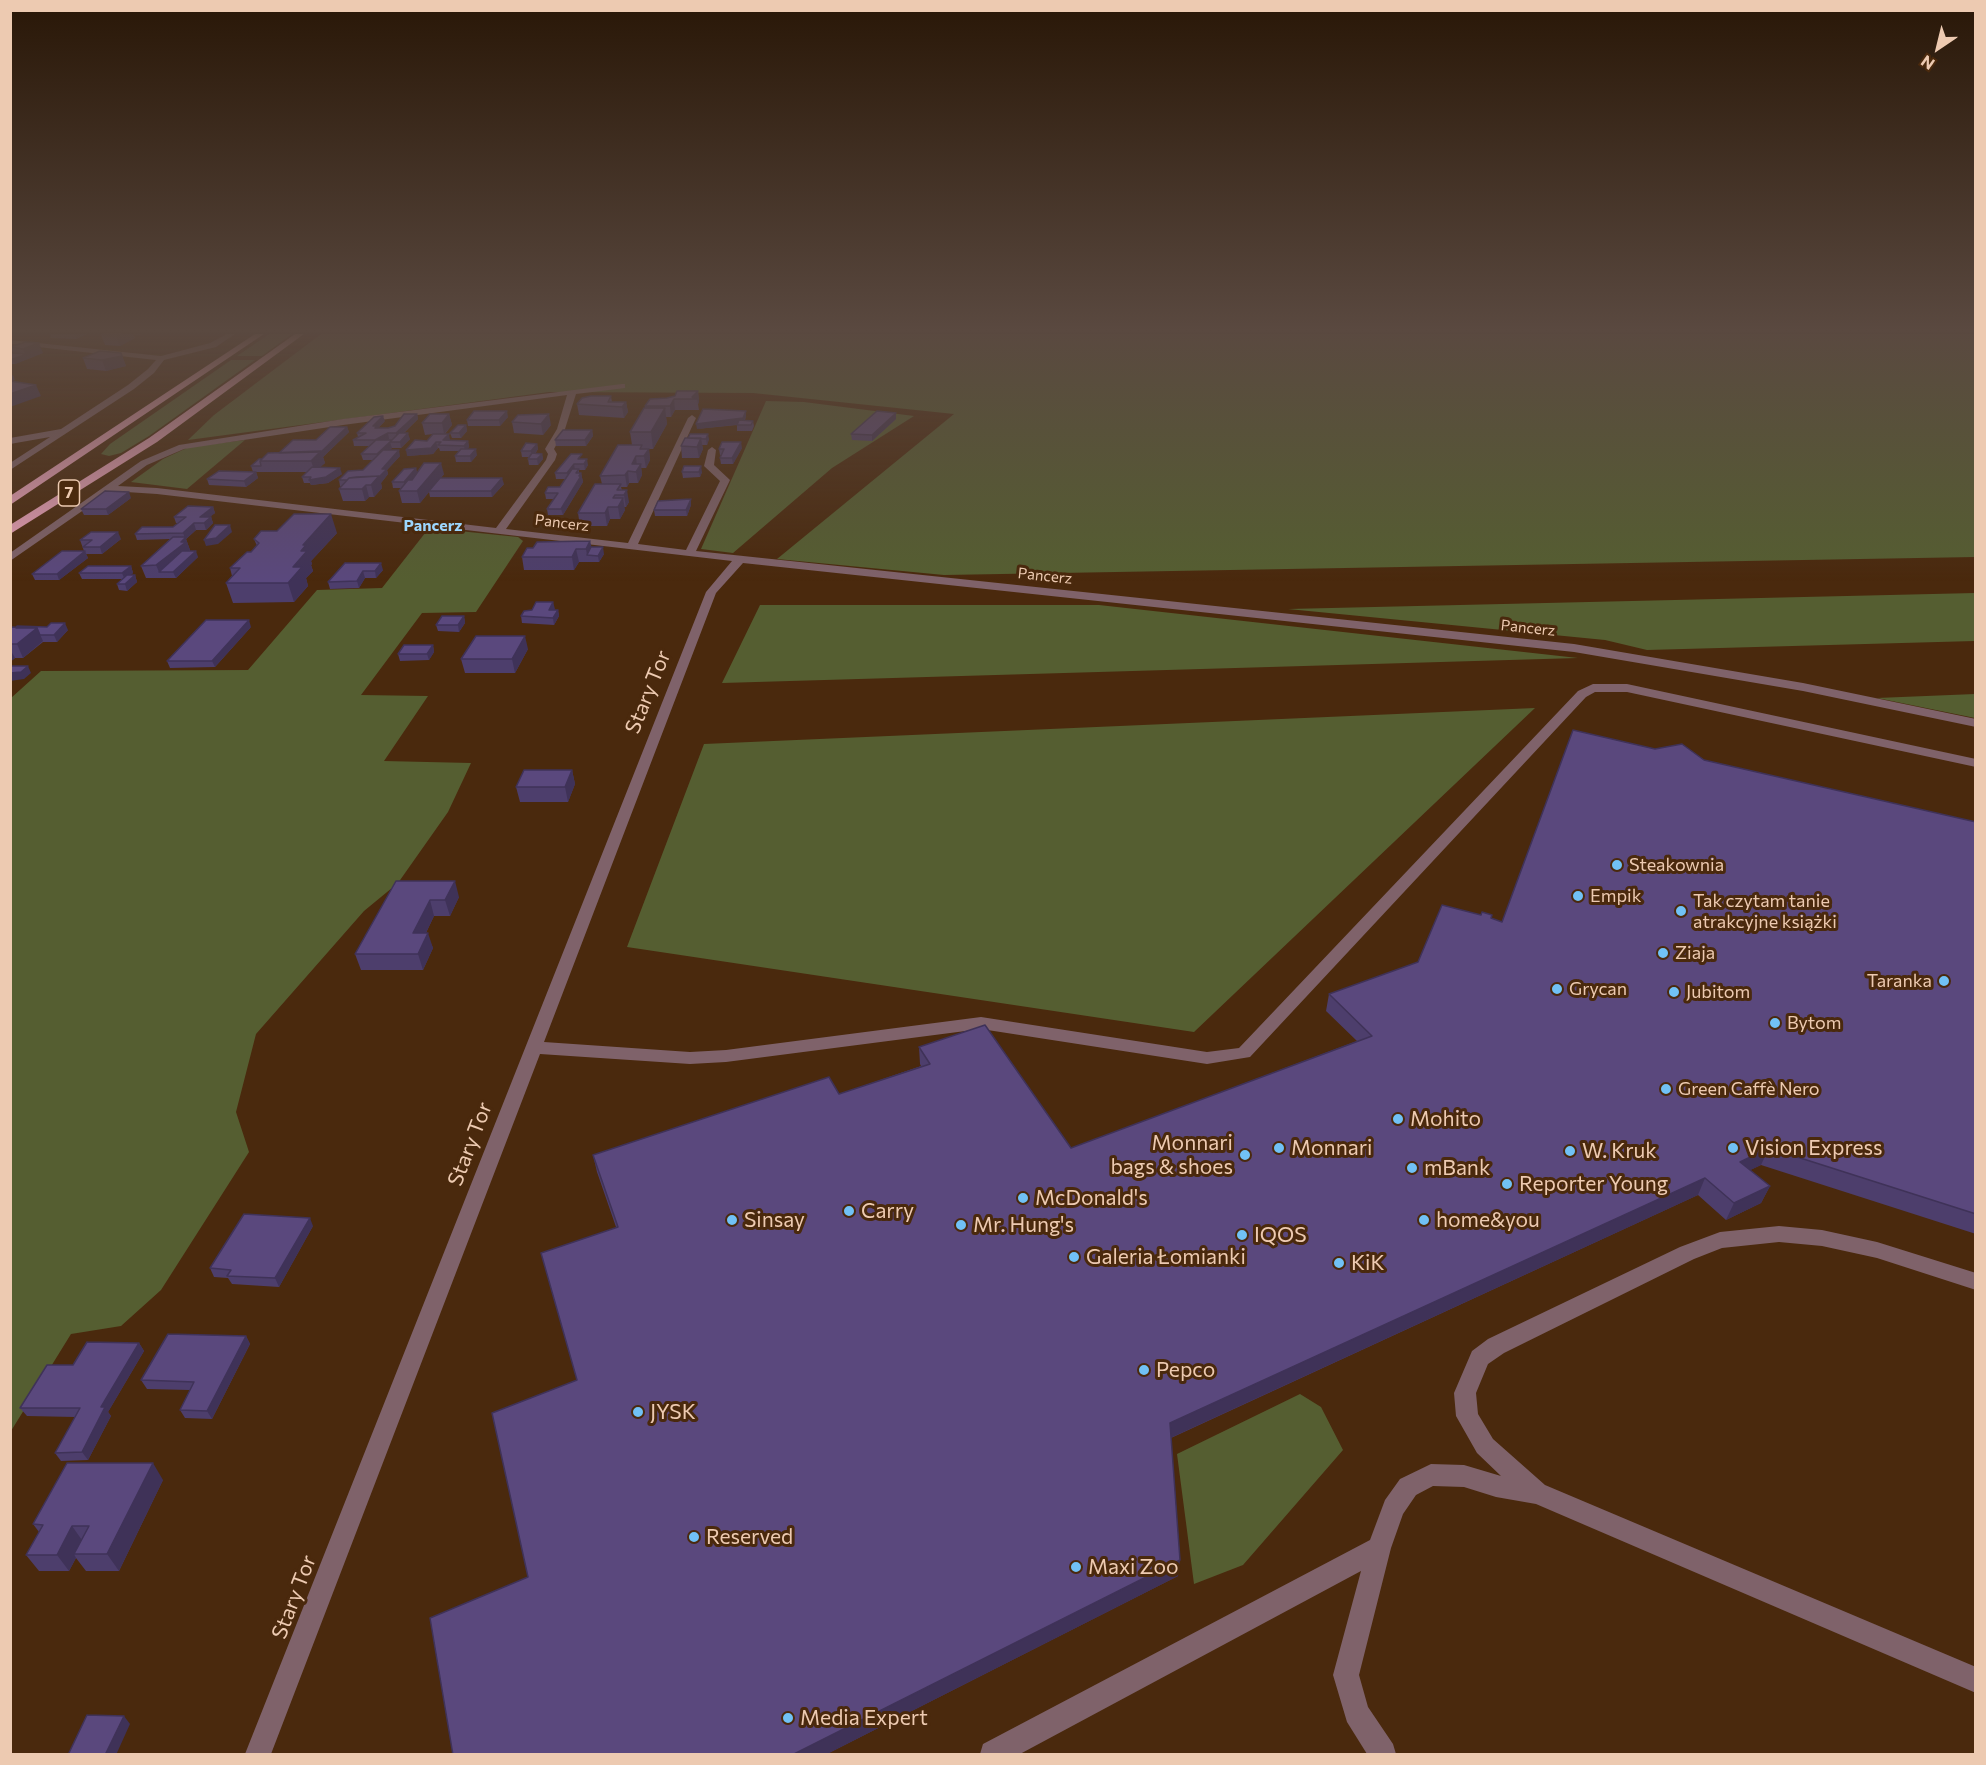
<!DOCTYPE html>
<meta charset="utf-8">
<style>
body{margin:0}
#map{position:relative;width:1986px;height:1765px;overflow:hidden;background:#4a290d;font-family:Commissioner,sans-serif}
canvas{display:block}
.frame{position:absolute;inset:0;border:12px solid #edcab1;pointer-events:none}
.north{position:absolute;left:1908px;top:18px;width:60px;height:60px;-webkit-text-stroke:4px #4a290d;paint-order:stroke;rotate:215deg;font-size:16px;font-weight:700;line-height:24px;text-align:center;color:#edcab1}
.north::after{content:'';display:block;margin:auto;width:21px;height:27px;background:#edcab1;clip-path:polygon(50% 0,100% 100%,50% 72%,0 100%)}
</style>
<div id="map">
<canvas width="1986" height="1765"></canvas>
<div class="frame"></div>
<div class="north">N</div>
</div>
<script>
const context = document.querySelector('canvas').getContext('2d');
context.lineJoin = 'round';
function paint(path, color) {
  context.fillStyle = color;
  context.fill(path, 'evenodd');
}
function poly(rows) {
  const path = new Path2D();
  for (const r of rows) {
    path.moveTo(r[0], r[1]);
    for (let i = 2; i < r.length; i += 2) path.lineTo(r[i], r[i + 1]);
  }
  return path;
}
function stroke(path, color, width, dash) {
  context.strokeStyle = color;
  context.lineWidth = width;
  context.lineCap = dash ? 'butt' : 'round';
  context.setLineDash(dash || []);
  context.stroke(path);
}
function write(font, color, halo, rows, align = 'center') {
  context.font = font + ' Commissioner,sans-serif';
  context.lineWidth = 6;
  context.setLineDash([]);
  context.textBaseline = 'middle';
  context.strokeStyle = halo;
  context.fillStyle = color;
  for (const [text, x, y, turn = 0] of rows) {
    context.save();
    context.translate(x, y);
    context.rotate((+turn || 0) * Math.PI / 180);
    context.textAlign = isNaN(turn) ? turn : align;
    if (halo) context.strokeText(text, 0, 0);
    context.fillText(text, 0, 0);
    context.restore();
  }
}
const green = poly([
 [269,334,292,334,262,356,237,356],
 [321,334,1975,334,1975,557,944,575,777,559,954,414,753,393,549,392,188,440,214,415],
 [231,360,255,360,149,436,121,453,109,456,101,454,110,444],
 [766,401,804,402,914,416,832,468,733,553,701,549],
 [245,440,187,489,131,482,163,459,189,447],
 [429,528,518,537,523,541,476,612,422,613,361,695,428,696,384,761,471,763,448,812,398,883,364,911,256,1034,236,1112,249,1152,161,1290,121,1326,71,1334,11,1431,11,698,41,671,248,670,317,590,382,588],
 [1975,593,1975,641,1647,650,1605,640,1288,609],
 [760,605,1099,605,1578,658,722,683],
 [1975,694,1975,718,1877,698],
 [1535,708,1194,1032,627,947,704,744],
 [1300,1394,1321,1407,1343,1450,1243,1565,1194,1584,1177,1454]
]);
const minor = poly([
 [227,334,235,334,216,347,164,360,154,373,134,389,10,470,10,463,50,437,10,444,10,438,61,429,128,385,148,369,156,360,10,344,10,340,161,356,210,343,227,334],
 [622,384,625,384,625,388,576,394,565,429,554,449,557,454,555,460,506,529,628,543,688,418,692,415,696,418,638,544,686,550,720,481,704,466,708,450,712,447,716,450,714,465,730,480,696,551,1574,644,1803,683,1976,719,1976,727,1803,691,1574,652,743,563,716,593,544,1042,690,1052,726,1050,981,1017,1207,1052,1239,1048,1578,691,1593,684,1627,684,1976,759,1976,767,1627,692,1595,692,1586,697,1250,1057,1207,1064,981,1029,726,1062,690,1064,540,1054,271,1754,245,1754,706,592,732,561,157,494,111,491,10,561,10,553,141,461,179,445,343,419,622,384],
 [567,395,557,429,545,449,548,454,546,460,496,528,157,488,118,486,147,465,184,449,343,425,567,395],
 [1779,1226,1822,1230,1877,1242,1976,1273,1976,1290,1877,1258,1822,1246,1779,1242,1722,1248,1694,1259,1504,1353,1488,1364,1476,1393,1478,1414,1493,1439,1545,1485,1976,1667,1976,1693,1536,1504,1496,1497,1464,1487,1433,1486,1416,1495,1403,1514,1391,1548,1359,1675,1368,1707,1393,1744,1396,1754,1367,1754,1347,1722,1333,1675,1361,1571,1020,1754,980,1754,983,1744,1370,1540,1385,1500,1400,1479,1431,1464,1464,1465,1501,1476,1477,1453,1456,1416,1454,1393,1472,1351,1488,1339,1680,1247,1720,1232,1779,1226]
]);
const highway = poly([
 [255,334,264,334,10,505,10,496,255,334],
 [295,334,304,334,157,442,10,534,10,525,149,438,295,334]
]);
const wall = poly([
 [50,334,87,334,76,339,51,338],
 [105,334,141,334,139,335,133,334,135,338,120,346,105,345,101,335],
 [26,342,43,353,15,364,10,364,10,354,13,353,10,347],
 [121,353,126,366,106,371,87,369,83,358],
 [698,391,699,402,698,404,699,410,675,410,671,417,666,417,667,424,653,449,649,449,650,460,646,468,641,468,642,475,638,483,629,483,627,487,621,487,622,490,629,502,626,507,624,507,625,510,620,519,610,519,607,526,580,526,578,513,602,484,600,476,632,445,630,432,645,408,645,406,667,398],
 [611,396,612,402,626,402,628,412,624,418,579,415,577,404],
 [417,414,418,419,404,433,410,439,401,448,392,448,389,450,400,456,387,470,388,474,381,483,382,488,374,497,369,497,365,501,343,501,339,489,341,486,340,486,339,480,363,470,374,460,363,460,361,454,370,446,354,446,353,440,358,437,357,433,385,421,378,428,388,428,395,426],
 [449,414,452,425,445,434,450,440,468,441,469,447,467,449,477,455,471,462,456,462,455,456,459,451,440,451,439,448,438,448,433,454,407,456,427,441,433,434,425,435,422,423],
 [518,415,551,425,543,435,514,433,512,422],
 [746,416,745,420,753,421,754,426,752,431,737,431,737,425,697,429],
 [508,417,500,426,468,426,467,420],
 [896,419,872,441,852,440,851,434],
 [466,425,467,431,461,438,452,438,450,433],
 [347,427,349,432,323,457,325,463,320,467,342,474,328,483,311,485,310,483,304,483,302,477,307,472,253,472,251,466,262,459,316,440],
 [592,430,593,436,586,446,556,446,555,440],
 [685,438,709,439,707,445,702,445,703,449,699,458,682,458,681,446],
 [537,444,538,449,535,454,542,454,543,459,538,465,529,465,528,459,530,457,522,457,521,451],
 [742,448,733,464,721,464,720,458,721,455,720,455,719,449],
 [582,459,588,465,585,470,579,470,579,473,581,473,583,482,563,515,548,515,547,509,554,499,546,499,545,493,560,487,566,479,556,479,555,473],
 [416,468,417,473,444,474,441,478,504,484,492,497,430,497,429,492,420,503,402,503,399,491,401,488,393,488,392,482],
 [256,472,258,478,246,487,209,485,207,479],
 [682,472,702,472,700,477,683,478],
 [131,498,108,515,84,515,81,509],
 [691,505,687,516,655,516,654,510],
 [213,507,215,513,209,517,211,517,213,523,206,530,196,530,186,539,190,550,190,551,198,557,176,578,146,578,141,566,170,539,137,540,135,534,173,527,178,523,176,523,174,517],
 [337,533,311,561,312,564,311,565,313,571,306,578,308,586,294,602,233,603,226,583,232,576,230,568,251,552,257,546,254,539],
 [121,539,102,554,86,554,88,558,59,580,35,580,32,574,84,551,80,540],
 [590,541,591,547,604,554,599,562,579,562,574,570,524,570,522,557,533,548],
 [345,563,383,570,376,578,365,578,359,588,330,589,328,582],
 [131,566,133,573,130,575,135,575,137,582,127,591,119,590,117,584,122,579,82,579,79,573],
 [553,602,554,610,558,610,559,616,554,625,522,623,521,616,532,610],
 [464,616,465,623,459,632,438,631,436,625],
 [10,627,68,630,57,642,43,642,23,658,15,658,10,662],
 [251,627,215,667,170,668,167,661],
 [433,645,434,652,429,660,400,661,398,654],
 [528,649,515,673,465,673,461,659],
 [1704,760,1976,822,1976,1234,1761,1165,1750,1170,1770,1186,1761,1203,1726,1220,1698,1195,1171,1438,1178,1576,825,1755,453,1755,528,1577,616,1227,597,1172,593,1155,839,1094,921,1066,920,1064,919,1047,1071,1148,1357,1041,1326,1011,1329,994,1418,962,1491,919,1502,922],
 [572,770,575,784,568,802,520,802,516,787],
 [396,881,459,897,450,916,434,916,426,933,433,948,423,970,361,970,355,954],
 [313,1226,279,1287,232,1284,228,1278,214,1277,210,1268],
 [246,1336,250,1344,212,1419,185,1418,180,1410,190,1390,147,1389,141,1380],
 [139,1343,144,1351,108,1412,111,1416,88,1460,61,1461,55,1453,75,1417,27,1416,20,1408,73,1365],
 [163,1480,119,1571,86,1571,76,1558,69,1571,39,1571,26,1555,39,1532,33,1524]
]);
const shadedWall = poly([
 [75,334,87,334,76,339],
 [121,334,133,334,135,338,120,346,116,336],
 [39,343,43,353,15,364,13,359,26,355,23,349],
 [122,356,126,366,106,371,102,360],
 [13,375,15,380,10,382,10,376],
 [36,385,41,396,10,407,10,394],
 [698,391,699,402,698,404,697,399,692,397],
 [674,399,675,410,671,417,670,406],
 [626,402,628,412,624,418,622,407],
 [665,408,667,424,653,449,651,432],
 [507,411,508,417,500,426,499,420],
 [746,411,746,416,743,424,697,429,696,424],
 [896,413,896,419,872,441,872,435],
 [417,414,418,419,397,439,396,433],
 [449,414,452,425,444,434,442,423],
 [549,414,551,425,543,435,541,424],
 [383,416,385,421,378,428,378,431,373,426],
 [466,425,467,431,461,438,459,433],
 [347,427,349,432,323,457,325,463,315,472,311,461],
 [592,430,593,436,586,446,585,440],
 [388,433,389,439,376,446,375,440],
 [408,433,410,439,401,448,400,442],
 [449,434,450,440,443,440],
 [708,434,709,439,707,445,706,439],
 [701,438,703,449,699,458,697,447],
 [468,441,469,447,465,451,464,446],
 [390,442,392,448,379,460,377,454],
 [436,442,438,448,433,454,407,456,406,450],
 [741,442,742,448,733,464,732,458],
 [537,444,538,449,532,457,531,451],
 [476,449,477,455,471,462,470,456],
 [649,449,650,460,646,468,644,456],
 [399,450,400,456,387,470,388,474,381,483,382,488,374,497,371,485,366,485,369,497,365,501,362,489],
 [542,454,543,459,538,465,537,459],
 [636,456,637,468,632,464],
 [587,459,588,465,585,470,584,464],
 [441,463,444,474,430,491,429,491,429,492,420,503,417,491],
 [574,464,575,470,569,479,567,473],
 [641,464,642,475,638,483,636,472],
 [701,466,702,472,700,477,699,472],
 [340,468,342,474,328,483,311,485,309,480],
 [416,468,417,474,405,488,404,482],
 [628,471,629,483,627,487,625,475],
 [256,472,258,478,246,487,244,481],
 [581,473,583,482,563,515,561,509],
 [502,478,504,484,492,497,491,491],
 [627,490,629,502,626,507,624,495],
 [129,492,131,498,108,515,106,509],
 [623,498,625,510,620,519,618,507],
 [691,499,691,505,687,516,686,510],
 [213,507,215,513,202,523,200,517],
 [608,507,610,519,607,526,605,513],
 [331,514,337,533,311,561,312,564,311,565,313,571,306,578,308,586,294,602,288,583,293,567,303,545],
 [211,517,213,523,206,530,204,523],
 [194,523,196,530,186,539,190,550,189,551,191,554,159,572,156,565,185,538,183,533],
 [230,525,232,532,218,544,206,546,204,540],
 [118,532,121,539,102,554,100,547],
 [590,541,593,553,587,555,586,549],
 [603,547,604,554,599,562,598,556],
 [576,549,579,562,574,570,572,557],
 [85,551,88,558,59,580,57,574],
 [196,551,198,557,176,578,173,572],
 [381,563,383,570,376,578,375,571],
 [131,566,133,573,125,580,122,573],
 [363,571,365,578,359,588,357,581],
 [135,575,137,582,127,591,125,584],
 [553,602,555,609,550,616,549,610],
 [558,610,559,616,554,625,553,618],
 [464,616,465,623,459,632,458,625],
 [249,620,251,627,215,667,212,661],
 [65,623,68,630,57,642,54,635],
 [37,628,43,641,23,658,17,644],
 [525,636,528,649,515,673,512,659],
 [433,645,434,652,429,660,427,654],
 [10,649,15,658,10,662],
 [28,666,31,673,24,679,10,681,10,673],
 [572,770,575,784,568,802,565,787],
 [455,881,459,897,450,916,445,900],
 [430,900,434,916,418,949,413,933],
 [428,933,433,948,423,970,418,954],
 [1769,1148,1761,1165,1732,1179,1740,1162],
 [1705,1178,1698,1195,1168,1439,1170,1423],
 [1770,1186,1761,1203,1726,1220,1734,1203],
 [310,1218,313,1226,279,1287,275,1278],
 [246,1336,250,1344,212,1419,207,1411],
 [139,1343,144,1351,108,1412,111,1416,88,1460,82,1452,101,1407],
 [153,1463,163,1480,119,1571,107,1554],
 [72,1526,84,1543,74,1554,76,1558,69,1571,57,1555],
 [1180,1560,1178,1576,825,1755,792,1755],
 [124,1716,130,1724,116,1755,105,1755]
]);
const building = poly([
 [105,334,121,334,116,336,101,335,105,334],
 [26,342,39,343,23,349,10,347,26,342],
 [100,351,121,353,122,356,102,360,83,358,100,351],
 [14,353,27,354,13,359,10,359,10,354,14,353],
 [10,381,36,385,10,394,10,381],
 [677,391,698,391,692,397,697,399,674,399,670,406,645,406,650,399,667,398,675,396,677,391],
 [591,396,611,396,608,402,626,402,622,407,577,404,582,398,591,396],
 [644,408,665,408,651,432,630,432,644,408],
 [703,409,746,411,743,418,696,424,703,409],
 [474,411,507,411,499,420,467,420,474,411],
 [877,411,896,413,872,435,851,434,877,411],
 [404,414,417,414,396,433,388,433,375,440,353,440,366,433,357,433,374,417,383,416,373,426,377,426,375,428,388,428,395,426,404,414],
 [430,414,449,414,442,423,422,423,430,414],
 [549,414,541,424,512,422,518,415,549,414],
 [739,420,753,421,751,425,737,425,739,420],
 [458,425,466,425,459,433,450,433,458,425],
 [330,427,347,427,321,452,279,453,293,440,316,440,330,427],
 [563,430,592,430,585,440,555,440,563,430],
 [399,433,408,433,400,442,390,442,399,433],
 [433,434,449,434,443,440,468,441,464,446,438,445,441,442,436,442,431,448,406,450,415,440,427,441,433,434],
 [690,434,708,434,706,439,688,438,690,434],
 [685,438,701,438,697,447,681,446,685,438],
 [376,440,392,440,377,454,361,454,376,440],
 [722,442,741,442,732,458,720,458,724,449,719,449,722,442],
 [526,443,537,444,531,451,521,451,526,443],
 [618,445,642,445,640,449,649,449,644,456,636,456,632,464,641,464,636,472,628,471,625,475,600,476,618,445],
 [461,449,476,449,470,456,455,456,461,449],
 [383,450,399,450,382,469,387,469,379,477,379,476,356,477,349,478,347,480,339,480,348,471,363,470,383,450],
 [321,451,311,461,260,461,268,453,321,451],
 [532,453,542,454,537,459,528,459,532,453],
 [571,454,582,454,578,459,587,459,584,464,574,464,567,473,555,473,571,454],
 [259,459,262,459,260,461,261,466,251,466,259,459],
 [424,463,441,463,417,491,399,491,408,480,412,480,424,463],
 [684,466,701,466,699,472,682,472,684,466],
 [312,467,340,468,326,477,309,480,311,477,302,477,312,467],
 [416,468,404,482,392,482,404,469,416,468],
 [572,469,579,469,576,473,581,473,579,476,581,476,561,509,547,509,558,493,545,493,548,487,560,487,572,469],
 [219,471,256,472,244,481,207,479,219,471],
 [379,476,371,485,366,485,362,489,339,489,349,478,379,476],
 [440,478,502,478,491,491,429,491,440,478],
 [595,484,621,484,617,490,627,490,624,495,615,495,613,498,623,498,618,507,608,507,605,513,578,513,595,484],
 [105,491,129,492,106,509,81,509,105,491],
 [691,499,686,510,654,510,658,501,691,499],
 [188,506,213,507,200,517,211,517,204,523,194,523,183,533,135,534,142,527,173,527,186,517,174,517,188,506],
 [294,514,331,514,303,545,306,545,301,551,307,551,293,567,302,567,288,583,226,583,240,568,230,568,247,552,251,552,259,543,254,539,261,531,277,531,294,514],
 [215,525,230,525,216,538,204,540,215,525],
 [91,532,118,532,100,547,83,547,92,540,80,540,91,532],
 [173,537,186,537,181,542,186,542,156,565,141,566,173,537],
 [590,541,586,549,576,549,572,557,522,557,527,548,533,548,537,542,590,541],
 [591,547,603,547,598,556,587,555,591,547],
 [62,551,85,551,57,574,32,574,62,551],
 [182,551,196,551,173,572,159,572,182,551],
 [345,563,381,563,375,571,363,571,357,581,328,582,345,563],
 [88,566,131,566,122,573,79,573,88,566],
 [127,575,135,575,125,584,117,584,127,575],
 [536,602,553,602,549,610,558,610,553,618,521,616,524,611,532,610,536,602],
 [442,616,464,616,458,625,436,625,442,616],
 [206,620,249,620,212,661,167,661,206,620],
 [51,623,65,623,54,635,40,635,37,628,16,628,17,626,47,627,51,623],
 [10,627,37,628,17,644,10,644,10,627],
 [476,636,525,636,512,659,461,659,476,636],
 [404,645,433,645,427,654,398,654,404,645],
 [10,666,28,666,21,672,10,673,10,666],
 [1573,730,1655,749,1682,744,1704,760,1976,822,1976,1214,1769,1148,1740,1162,1770,1186,1734,1203,1705,1178,1170,1423,1180,1560,792,1755,453,1755,430,1618,528,1577,492,1413,577,1380,541,1253,618,1227,593,1155,829,1077,839,1094,930,1064,919,1047,985,1025,1071,1148,1372,1036,1329,994,1418,962,1442,905,1481,915,1482,912,1492,915,1491,918,1502,922,1573,730],
 [524,770,572,770,565,787,516,787,524,770],
 [396,881,455,881,445,900,430,900,413,933,428,933,418,954,355,954,396,881],
 [244,1214,310,1218,275,1278,227,1276,231,1270,210,1268,244,1214],
 [168,1334,246,1336,207,1411,180,1410,194,1382,141,1380,168,1334],
 [87,1342,139,1343,101,1407,105,1407,82,1452,55,1453,80,1408,20,1408,47,1365,73,1365,87,1342],
 [67,1463,153,1463,107,1554,74,1554,89,1526,72,1526,57,1555,26,1555,43,1525,33,1524,67,1463],
 [87,1715,124,1716,105,1755,68,1755,87,1715]
]);
const markers = [
 [1617,865,6,"#71c1f5"],
 [1578,896,6,"#71c1f5"],
 [1681,911,6,"#71c1f5"],
 [1663,953,6,"#71c1f5"],
 [1944,981,6,"#71c1f5"],
 [1557,989,6,"#71c1f5"],
 [1674,992,6,"#71c1f5"],
 [1775,1023,6,"#71c1f5"],
 [1666,1089,6,"#71c1f5"],
 [1398,1119,6,"#71c1f5"],
 [1279,1148,6,"#71c1f5"],
 [1733,1148,6,"#71c1f5"],
 [1570,1151,6,"#71c1f5"],
 [1245,1155,6,"#71c1f5"],
 [1412,1168,6,"#71c1f5"],
 [1507,1184,6,"#71c1f5"],
 [1023,1198,6,"#71c1f5"],
 [849,1211,6,"#71c1f5"],
 [732,1220,6,"#71c1f5"],
 [1424,1220,6,"#71c1f5"],
 [961,1225,6,"#71c1f5"],
 [1242,1235,6,"#71c1f5"],
 [1074,1257,6,"#71c1f5"],
 [1339,1263,6,"#71c1f5"],
 [1144,1370,6,"#71c1f5"],
 [638,1412,6,"#71c1f5"],
 [694,1537,6,"#71c1f5"],
 [1076,1567,6,"#71c1f5"],
 [788,1718,6,"#71c1f5"]
];
const farStreetnames = [
 ["Pancerz",562,523,7],
 ["Pancerz",1045,576,6],
 ["Pancerz",1528,628,6]
];
const shields = [
 [69,493,21]
];
const shieldNames = [
 ["7",69,493]
];
const farNeighbourhoodnames = [
 ["Pancerz",433,526]
];
const poiNames = [
 ["Steakownia",1629,865],
 ["Empik",1590,896],
 ["Tak czytam tanie",1693,901],
 ["atrakcyjne książki",1693,922],
 ["Ziaja",1675,953],
 ["Taranka",1932,981,"right"],
 ["Grycan",1569,989],
 ["Jubitom",1686,992],
 ["Bytom",1787,1023],
 ["Green Caffè Nero",1678,1089]
];
const nearStreetnames = [
 ["Stary Tor",648,692,-68],
 ["Stary Tor",470,1144,-69],
 ["Stary Tor",294,1597,-69]
];
const nearPoinames = [
 ["Mohito",1410,1119],
 ["Monnari",1233,1143,"right"],
 ["bags & shoes",1233,1167,"right"],
 ["Monnari",1291,1148],
 ["Vision Express",1745,1148],
 ["W. Kruk",1582,1151],
 ["mBank",1424,1168],
 ["Reporter Young",1519,1184],
 ["McDonald's",1035,1198],
 ["Carry",861,1211],
 ["Sinsay",744,1220],
 ["home&you",1436,1220],
 ["Mr. Hung's",973,1225],
 ["IQOS",1254,1235],
 ["Galeria Łomianki",1086,1257],
 ["KiK",1351,1263],
 ["Pepco",1156,1370],
 ["JYSK",650,1412],
 ["Reserved",706,1537],
 ["Maxi Zoo",1088,1567],
 ["Media Expert",800,1718]
];
paint(green, '#555e31');
paint(minor, '#7f626a');
paint(highway, '#e7a0b7');
paint(wall, '#4d3e6c');
paint(shadedWall, '#3f3258');
paint(building, '#5a487d');
stroke(building, '#3f3258', 1.5);
const sky = context.createLinearGradient(0, 0, 0, 581);
sky.addColorStop(0, '#291707');
sky.addColorStop(0.57, '#5a4940');
sky.addColorStop(1, '#5a494000');
context.fillStyle = sky;
context.fillRect(0, 0, 1986, 581);
for (const [x, y, r, color] of markers) {
  const dot = new Path2D();
  dot.arc(x, y, r, 0, 2 * Math.PI);
  context.fillStyle = color;
  context.fill(dot);
  stroke(dot, '#4a290d', 2);
}
write('15px', '#edcab1', '#4a290d', farStreetnames);
for (const [x, y, w] of shields) {
  const box = new Path2D();
  box.roundRect(x - w / 2, y - 13, w, 26, 4.5);
  context.fillStyle = '#4a290d';
  context.fill(box);
  stroke(box, '#edcab1', 1.5);
}
write('bold 16px', '#edcab1', null, shieldNames);
write('bold 16px', '#9cd6fd', '#4a290d', farNeighbourhoodnames);
write('18px', '#edcab1', '#4a290d', poiNames, 'left');
write('21px', '#edcab1', '#4a290d', nearStreetnames);
write('21px', '#edcab1', '#4a290d', nearPoinames, 'left');
</script>
